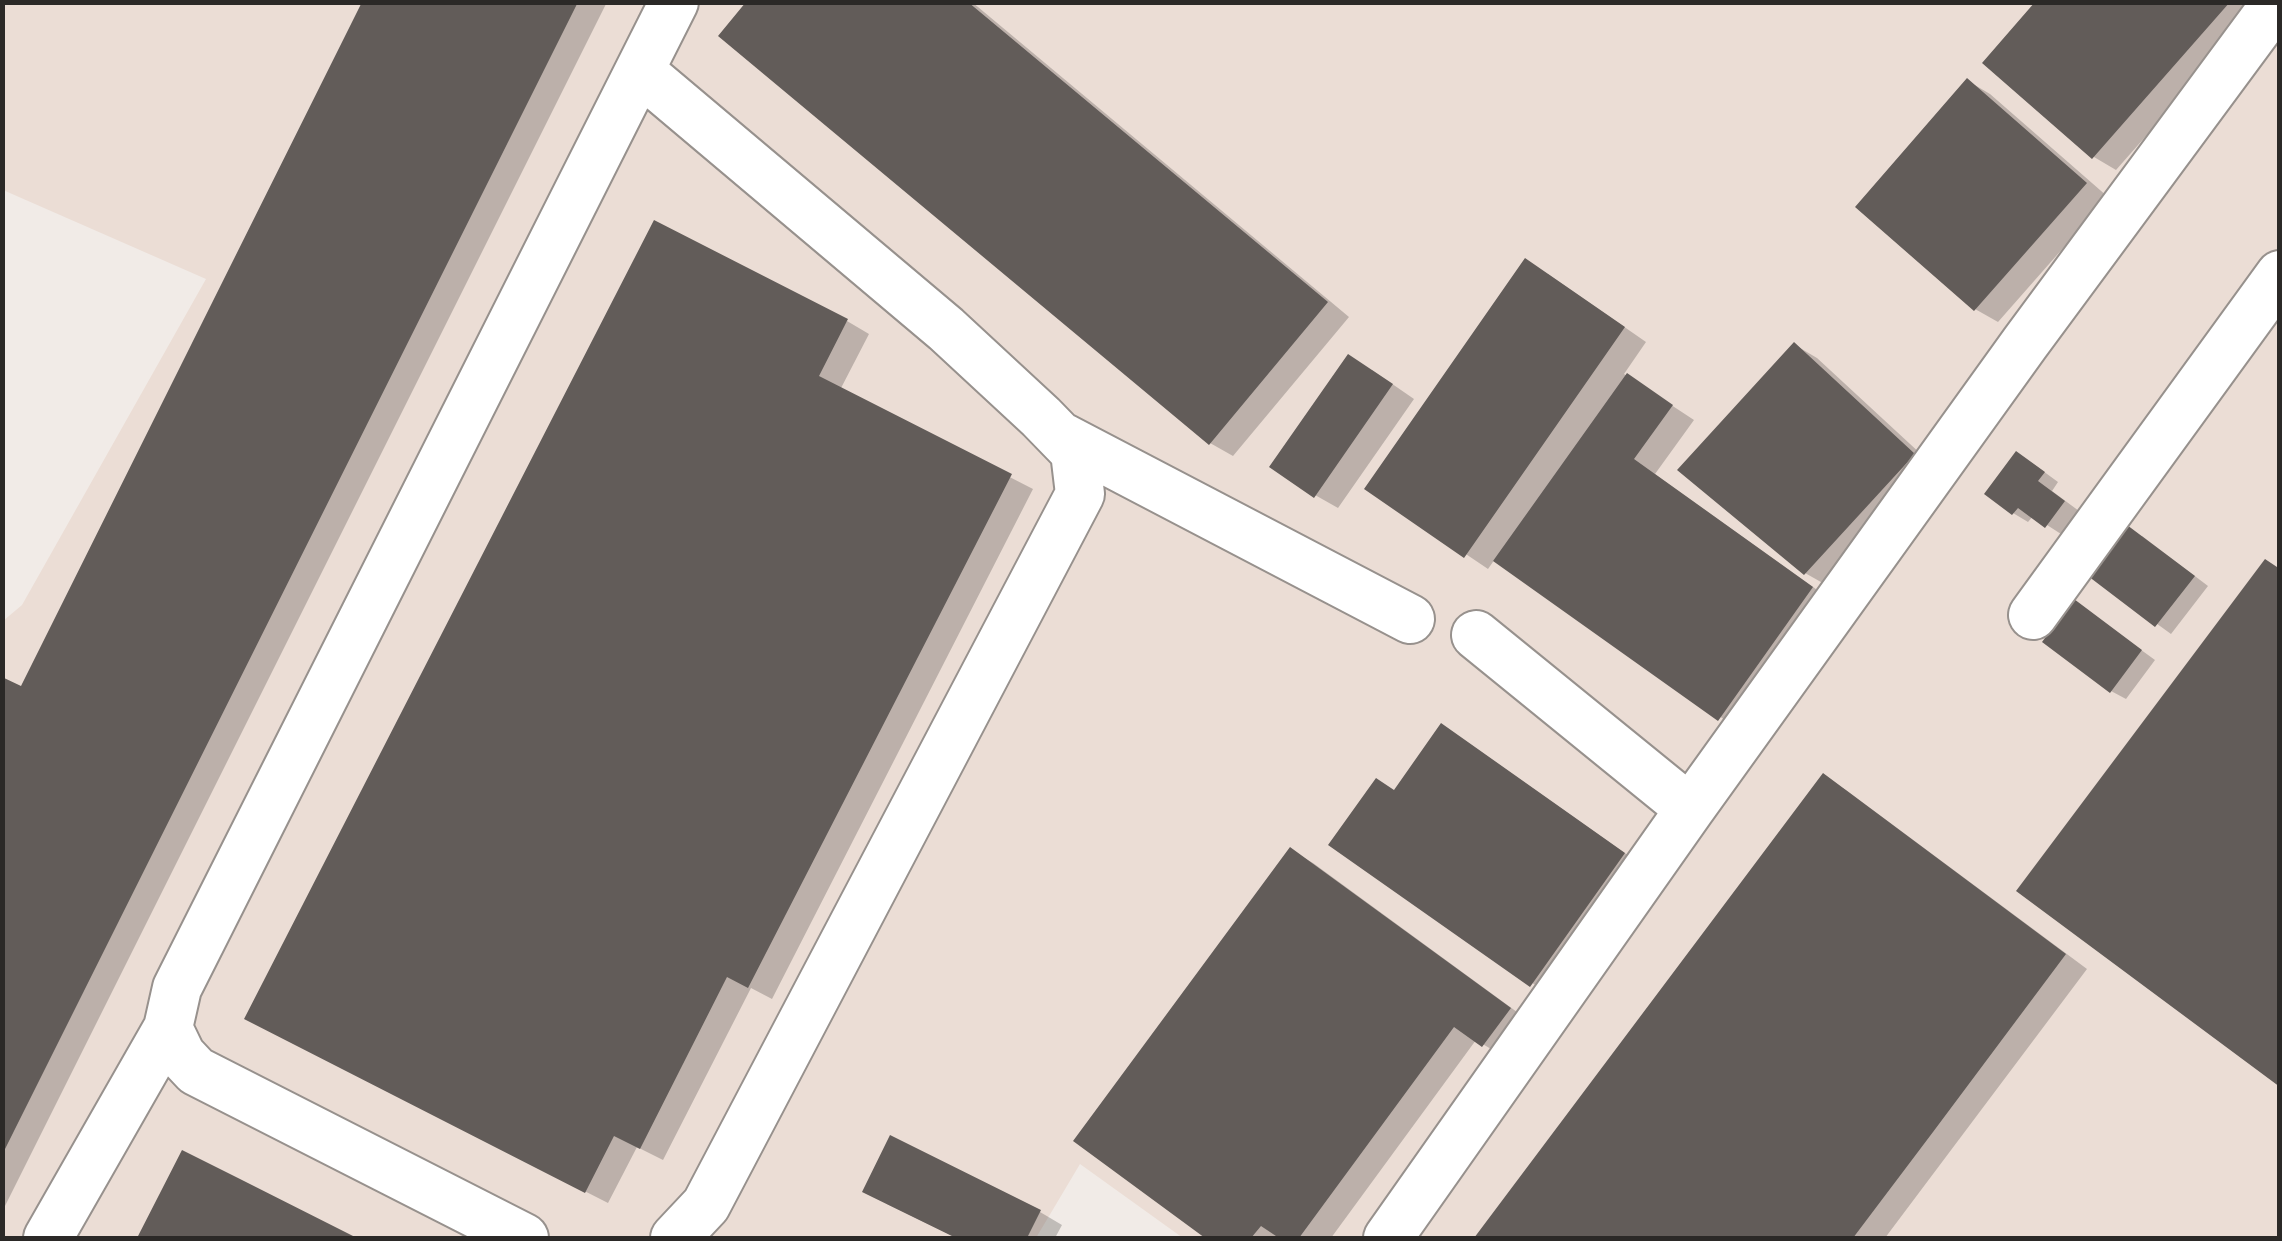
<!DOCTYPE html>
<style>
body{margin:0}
#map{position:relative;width:2282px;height:1241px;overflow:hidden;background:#f1ebe7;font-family:"Fira Sans Condensed",sans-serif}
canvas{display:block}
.frame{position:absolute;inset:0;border:5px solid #2b2927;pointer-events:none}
</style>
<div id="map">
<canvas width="2282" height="1241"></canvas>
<div class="frame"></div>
</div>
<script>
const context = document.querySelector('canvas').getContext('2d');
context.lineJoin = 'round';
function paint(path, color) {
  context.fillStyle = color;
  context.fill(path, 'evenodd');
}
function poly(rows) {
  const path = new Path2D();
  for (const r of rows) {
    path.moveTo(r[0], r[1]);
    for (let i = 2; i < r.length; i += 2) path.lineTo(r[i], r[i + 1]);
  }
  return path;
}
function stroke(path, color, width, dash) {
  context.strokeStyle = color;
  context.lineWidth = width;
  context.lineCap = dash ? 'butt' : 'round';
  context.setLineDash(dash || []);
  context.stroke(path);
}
const built = poly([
 [3,3,2279,3,2279,1238,1183,1238,1080,1164,1036,1238,3,1238,3,621,22,605,206,279,3,190]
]);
const shadow = poly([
 [365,2,607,2,2,1212,2,680,22,689],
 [749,2,972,2,1349,317,1233,456,1210,443],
 [2039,2,2264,2,2116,170,2094,157,1986,63],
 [1968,81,1990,94,2108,197,1998,322,1975,309],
 [1548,274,1646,342,1624,374,1694,420,1655,474,1834,602,1742,732,1495,559,1488,569,1368,488],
 [847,321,869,334,840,390,1033,489,772,999,751,988,663,1160,637,1147,608,1203,270,1031],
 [1795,345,1817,358,1936,468,1828,586,1805,573],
 [1372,370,1414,399,1338,508,1315,495],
 [2032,463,2058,482,2052,491,2079,511,2061,534,2033,516,2028,522,2013,513],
 [2142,536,2208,586,2171,634,2091,576],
 [2075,602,2155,660,2126,699,2111,691],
 [1464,740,1646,868,1554,998,1332,844],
 [1823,777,1846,790,2087,969,1885,1238,1477,1238],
 [1290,850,1313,863,1532,1023,1506,1058,1476,1040,1331,1238,1209,1238,1076,1140],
 [183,1153,352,1238,140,1238],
 [887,1204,1040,1212,1062,1225,1055,1238,957,1238]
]);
const building = poly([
 [362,2,578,2,2,1155,2,677,21,686],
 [746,2,968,2,1328,302,1209,445,718,36],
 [2035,2,2230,2,2092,159,1982,63],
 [1967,78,2087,183,1974,311,1855,207],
 [654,220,848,319,819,376,1012,474,748,988,727,977,640,1149,614,1136,585,1193,244,1019],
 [1525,258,1625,327,1464,558,1364,489],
 [1794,342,1915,454,1804,575,1677,470],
 [1348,354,1393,384,1314,498,1269,467],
 [1627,373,1673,405,1634,459,1813,587,1718,721,1493,561],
 [2016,451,2045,472,2038,481,2065,501,2045,528,2018,508,2012,515,1984,494],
 [2127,525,2195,576,2155,627,2088,576],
 [2265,559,2280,569,2280,1087,2016,891],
 [2074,599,2142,650,2110,693,2042,642],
 [1441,723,1625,853,1530,987,1328,845,1376,778,1394,790],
 [1823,773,2066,954,1933,1132,1853,1238,1474,1238],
 [1290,847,1511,1008,1482,1047,1454,1027,1299,1238,1279,1238,1261,1226,1251,1238,1205,1238,1073,1141],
 [890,1135,1041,1210,1027,1238,956,1238,862,1192],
 [182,1150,240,1179,357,1238,137,1238]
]);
const minor = poly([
 [640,71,946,329,1041,417,1075,452,1080,494,706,1205,675,1238],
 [1060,436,1410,619],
 [2033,615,2280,275],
 [1476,635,1690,809],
 [168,1028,181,1055,196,1071,524,1238],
 [48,1238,168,1028,177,988,674,2],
 [1388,1238,1690,809,2025,343,2277,2]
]);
paint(built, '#ebddd5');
paint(shadow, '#0003');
paint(building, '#625c59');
stroke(minor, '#97918d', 52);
stroke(minor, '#fff', 48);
</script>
